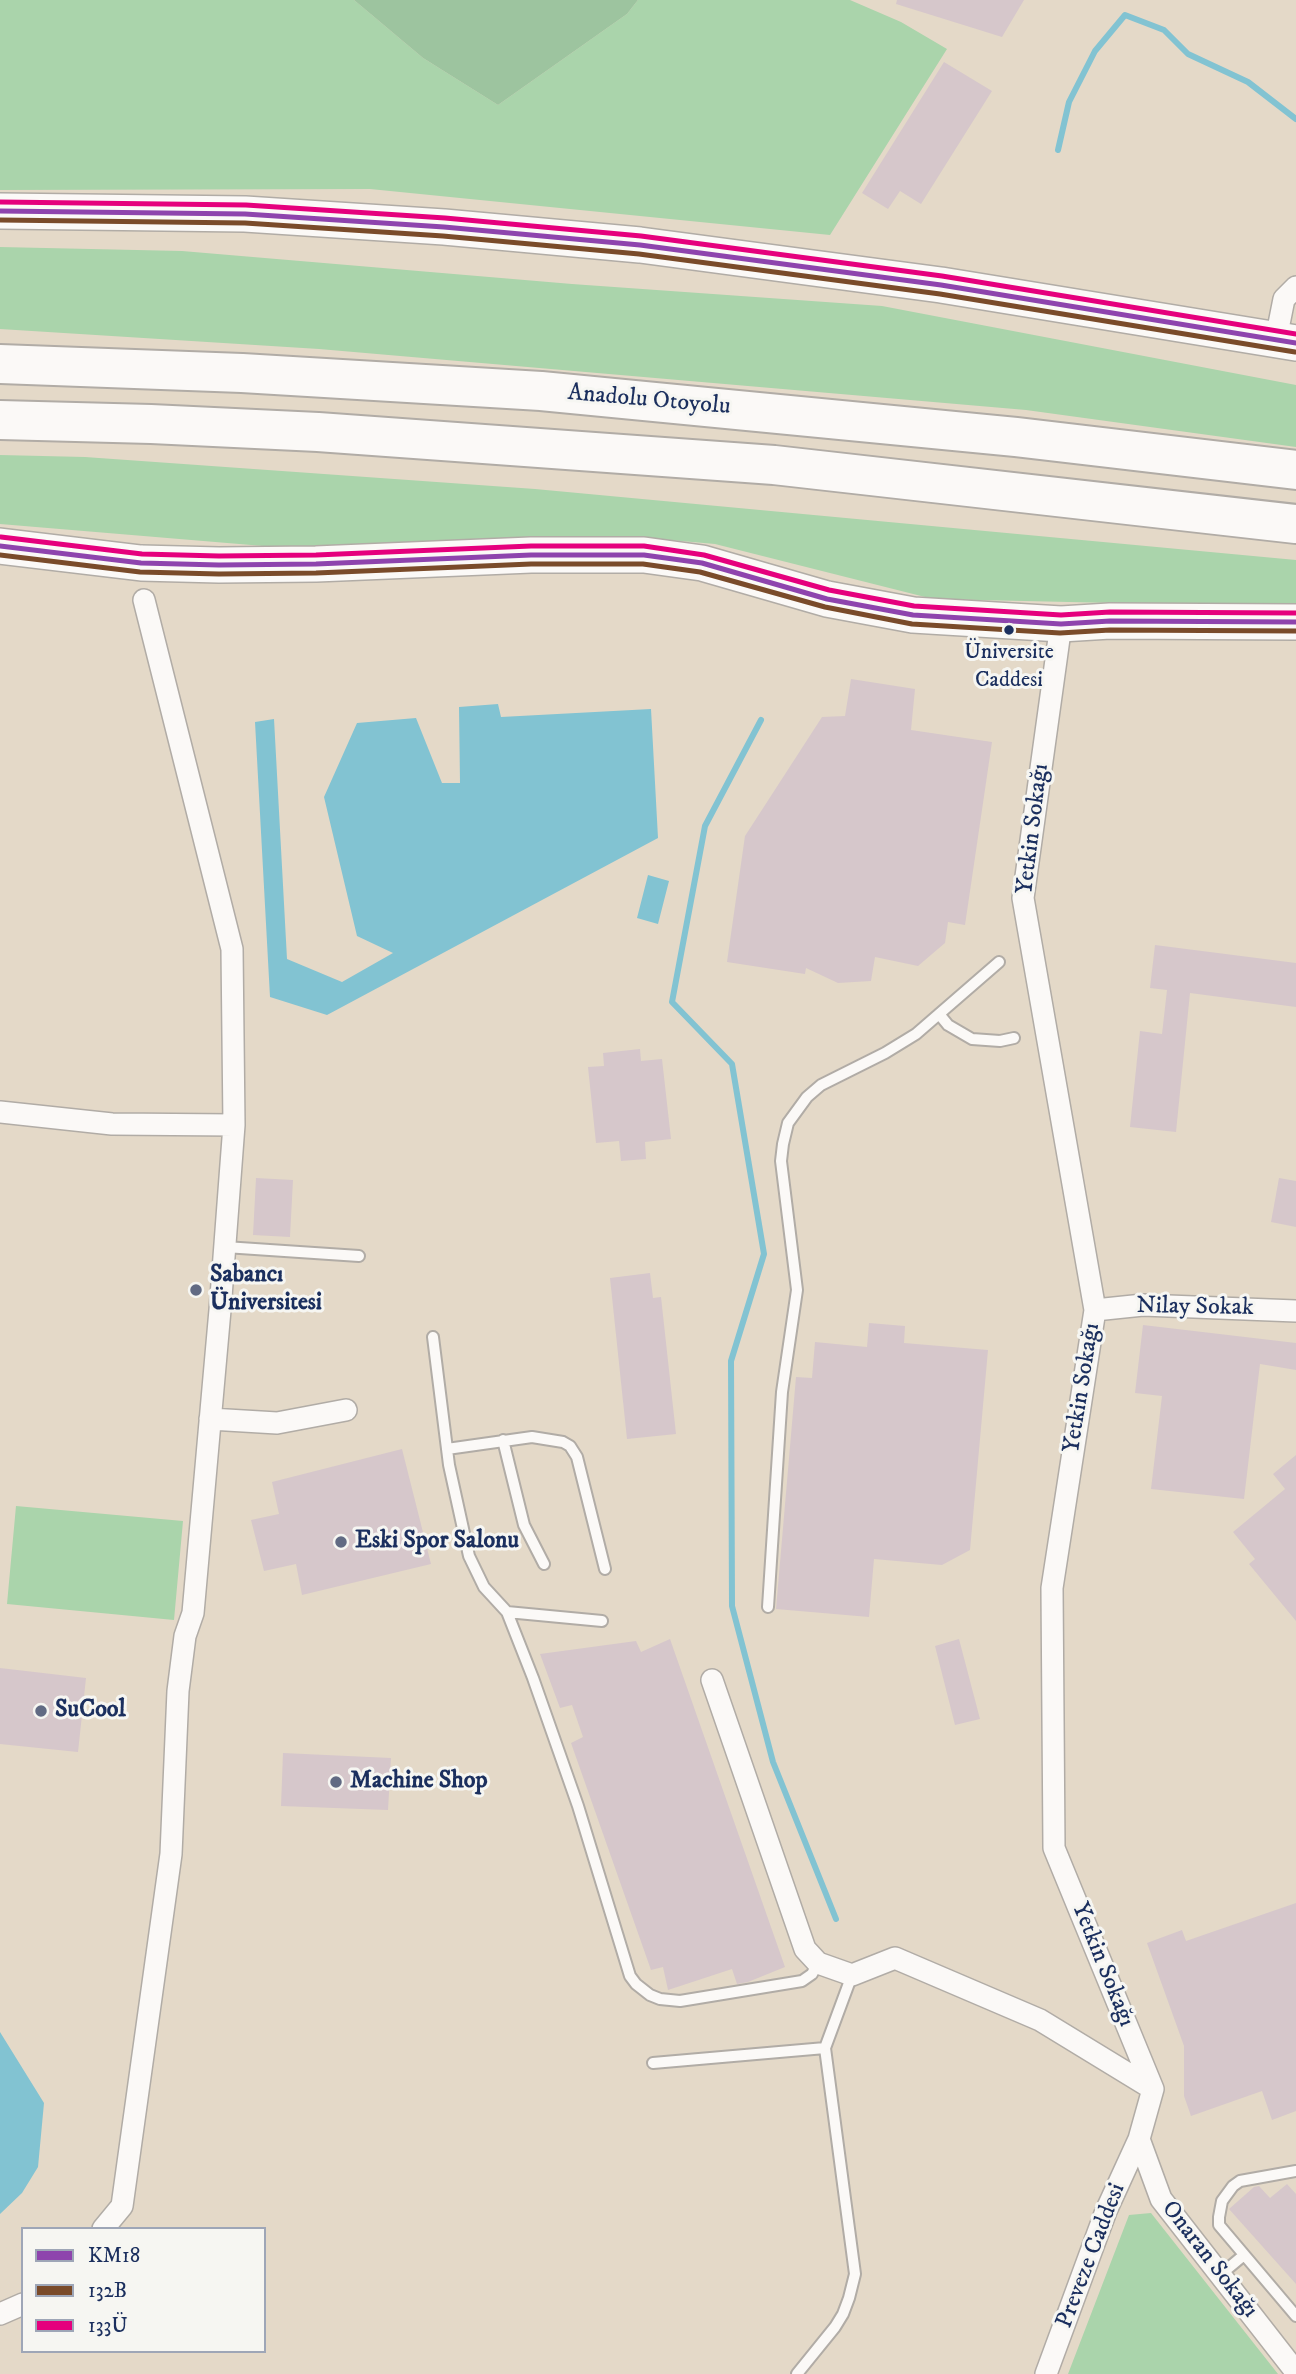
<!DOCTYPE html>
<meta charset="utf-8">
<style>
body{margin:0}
#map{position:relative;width:1296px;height:2374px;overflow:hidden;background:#e4d9c8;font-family:"IM FELL DW Pica",serif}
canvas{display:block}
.legend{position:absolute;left:21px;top:2227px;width:245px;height:126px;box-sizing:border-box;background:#f6f6f2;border:2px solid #9ea6b7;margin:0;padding:9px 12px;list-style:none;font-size:21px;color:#1b2f5e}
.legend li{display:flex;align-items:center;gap:14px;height:35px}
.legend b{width:35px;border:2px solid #9ea6b7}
</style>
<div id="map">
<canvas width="1296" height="2374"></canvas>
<ul class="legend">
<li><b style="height:9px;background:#8e44ad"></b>KM18</li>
<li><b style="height:9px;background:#7a4b2a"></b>132B</li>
<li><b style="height:9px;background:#e5007d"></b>133Ü</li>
</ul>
</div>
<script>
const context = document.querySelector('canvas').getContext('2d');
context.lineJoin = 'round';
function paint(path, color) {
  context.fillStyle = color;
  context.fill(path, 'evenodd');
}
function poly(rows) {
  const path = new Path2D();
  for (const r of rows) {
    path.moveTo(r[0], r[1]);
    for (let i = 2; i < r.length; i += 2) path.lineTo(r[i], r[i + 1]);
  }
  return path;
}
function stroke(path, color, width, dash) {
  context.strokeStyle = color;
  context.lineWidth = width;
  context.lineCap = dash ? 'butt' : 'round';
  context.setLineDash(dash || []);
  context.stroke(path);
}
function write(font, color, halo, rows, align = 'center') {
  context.font = font + ' "IM FELL DW Pica",serif';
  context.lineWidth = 6;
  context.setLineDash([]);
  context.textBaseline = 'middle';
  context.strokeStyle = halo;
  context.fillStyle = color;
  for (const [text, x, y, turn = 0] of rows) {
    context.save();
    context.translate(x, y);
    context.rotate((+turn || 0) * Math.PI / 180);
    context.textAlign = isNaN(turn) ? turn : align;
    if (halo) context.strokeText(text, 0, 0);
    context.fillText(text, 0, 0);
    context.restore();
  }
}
const green = poly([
 [0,0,354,0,423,58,498,105,627,14,638,0,850,0,901,22,947,49,830,235,370,189,0,190],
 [0,247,182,251,572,284,882,306,1296,385,1296,447,1026,410,319,349,0,329],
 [0,455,85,457,535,489,1296,560,1296,607,933,599,715,544,647,538,287,548,0,524],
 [16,1506,183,1521,174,1620,7,1604],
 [1151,2213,1278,2374,1068,2374,1129,2215]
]);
const forest = poly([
 [354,0,638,0,627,14,498,105,423,58]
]);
const water = poly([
 [498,704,501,717,651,709,658,838,327,1015,270,997,255,722,274,719,287,959,342,982,393,953,357,936,324,797,357,723,416,718,442,783,460,783,459,707],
 [648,875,669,881,658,924,637,918],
 [0,2032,44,2103,38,2167,22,2193,0,2214]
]);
const stream = poly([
 [1058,150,1069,102,1095,51,1125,15,1164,30,1188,54,1248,82,1296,119],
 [761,720,705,826,672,1002,732,1064,764,1254,731,1361,732,1606,773,1762,836,1919]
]);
const building = poly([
 [897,0,1024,0,1002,37,896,4],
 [944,62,992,91,921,204,900,191,888,209,862,193],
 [851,679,915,689,911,730,992,742,965,925,948,922,945,943,918,966,875,957,871,981,838,983,806,968,805,974,727,962,745,836,822,717,845,716],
 [1155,945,1296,963,1296,1007,1190,993,1176,1132,1130,1127,1140,1031,1162,1034,1167,990,1150,988],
 [640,1049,641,1061,662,1059,671,1139,645,1142,646,1159,621,1161,619,1141,596,1143,588,1067,604,1066,603,1053],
 [256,1178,293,1180,290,1237,253,1235],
 [1279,1178,1296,1181,1296,1227,1271,1222],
 [650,1273,653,1298,661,1297,676,1434,627,1439,610,1278],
 [869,1323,905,1326,904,1343,988,1350,970,1550,942,1565,874,1559,869,1617,776,1609,796,1377,812,1378,815,1342,867,1347],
 [1143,1325,1296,1343,1296,1370,1260,1364,1244,1499,1151,1489,1162,1396,1135,1393],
 [402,1449,431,1564,302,1595,296,1564,264,1571,251,1520,279,1514,272,1482],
 [1296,1455,1296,1621,1249,1564,1255,1559,1233,1532,1285,1489,1273,1474],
 [670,1639,785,1967,748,1982,737,1984,732,1969,668,1990,663,1967,651,1970,571,1743,583,1737,572,1705,560,1708,540,1654,636,1641,641,1652],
 [959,1639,980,1719,955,1725,935,1646],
 [0,1668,86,1678,78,1752,0,1744],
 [283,1753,391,1758,388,1810,281,1806],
 [1296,1903,1296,2111,1272,2120,1262,2091,1191,2116,1184,2096,1184,2046,1147,1943,1182,1930,1186,1941],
 [1287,2184,1296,2194,1296,2284,1229,2209,1254,2187,1259,2186,1270,2198]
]);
const service = poly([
 [939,1014,948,1025,972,1039,1000,1041,1014,1038],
 [225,1247,359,1256],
 [433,1337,449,1465,469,1556,484,1587,507,1612,533,1678,578,1806,630,1976,636,1984,650,1995,660,1999,680,2001,802,1981,812,1974,818,1963],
 [503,1440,524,1525,544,1564],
 [447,1449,532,1437,563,1442,570,1446,577,1457,605,1569],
 [768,1607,782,1392,797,1290,781,1161,783,1144,788,1123,807,1097,821,1085,885,1053,916,1034,999,962],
 [507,1612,602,1621],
 [653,2063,825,2048],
 [1296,2171,1240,2181,1233,2186,1222,2201,1219,2217,1219,2225,1296,2316],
 [1220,2275,1244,2255],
 [797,2374,835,2327,843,2314,849,2298,855,2274,825,2048,852,1975]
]);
const minor = poly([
 [1276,339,1284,299,1296,287],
 [0,1112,112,1124,234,1125,232,949,144,600],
 [1095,1310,1143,1305,1296,1311],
 [210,1419,277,1423,346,1410],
 [712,1680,805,1949,818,1963,852,1975,895,1958,1040,2020,1153,2089],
 [1139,2139,1161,2199,1296,2372],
 [103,2229,122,2206,171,1854,178,1691,185,1636,193,1613,220,1310,234,1125],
 [0,2314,23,2304],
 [1046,2374,1106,2211,1139,2139,1153,2089,1054,1848,1052,1588,1095,1310,1023,898,1061,624]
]);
const primary = poly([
 [0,211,245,214,444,227,640,245,941,285,1296,343],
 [0,546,141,563,219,565,316,564,531,555,644,555,702,563,827,599,913,615,1061,624,1110,621,1296,622]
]);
const motorway = poly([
 [0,364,242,373,541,391,1016,437,1296,470],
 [0,420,151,424,318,432,774,465,1296,524]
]);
const bus1 = poly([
 [0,211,245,214,444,227,640,245,941,285,1296,343],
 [0,546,141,563,219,565,316,564,531,555,644,555,702,563,827,599,913,615,1061,624,1110,621,1296,622]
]);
const bus2 = poly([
 [0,220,245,223,443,236,639,254,940,294,1295,352],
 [0,555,140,572,219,574,316,573,531,564,643,564,700,572,825,607,912,624,1060,633,1110,630,1296,631]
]);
const bus3 = poly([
 [0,202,246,205,445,218,641,236,942,276,1296,334],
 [1,537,142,554,219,556,316,555,531,546,644,546,704,555,829,590,914,606,1061,615,1110,612,1296,613]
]);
const markers = [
 [1009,630,6,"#1b2f5e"],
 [196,1290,7,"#616a83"],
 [341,1542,7,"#616a83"],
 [41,1711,7,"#616a83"],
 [336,1782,7,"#616a83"]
];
const busNames = [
 ["Üniversite",1009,653],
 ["Caddesi",1009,681]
];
const streetNames = [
 ["Anadolu Otoyolu",649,401,5],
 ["Yetkin Sokağı",1034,829,-83],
 ["Nilay Sokak",1195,1308,1],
 ["Yetkin Sokağı",1083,1388,-81],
 ["Yetkin Sokağı",1102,1965,68],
 ["Preveze Caddesi",1092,2256,-69],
 ["Onaran Sokağı",1209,2260,52]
];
const poiNames = [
 ["Sabancı",210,1276],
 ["Üniversitesi",210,1304],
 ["Eski Spor Salonu",355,1542],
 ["SuCool",55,1711],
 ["Machine Shop",350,1782]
];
paint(green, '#aad4ab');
paint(forest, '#9dc49f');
paint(water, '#82c3d2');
stroke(stream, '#82c3d2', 6);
paint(building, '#d6c7cb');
stroke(service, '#b1aca6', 14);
stroke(minor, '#b1aca6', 24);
stroke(primary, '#b1aca6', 38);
stroke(motorway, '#b1aca6', 42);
stroke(service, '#fbf9f7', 10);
stroke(minor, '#fbf9f7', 21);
stroke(primary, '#fbf9f7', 35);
stroke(motorway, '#fbf9f7', 38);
stroke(bus1, '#8e44ad', 5);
stroke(bus2, '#7a4b2a', 5);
stroke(bus3, '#e5007d', 5);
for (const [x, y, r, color] of markers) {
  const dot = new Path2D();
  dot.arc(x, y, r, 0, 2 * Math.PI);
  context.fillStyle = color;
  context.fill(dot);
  stroke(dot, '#f6f6f2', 2.5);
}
write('22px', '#1b2f5e', '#f6f6f2', busNames);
write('24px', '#1b2f5e', '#f6f6f2', streetNames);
write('bold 24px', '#1b2f5e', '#f6f6f2', poiNames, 'left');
</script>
